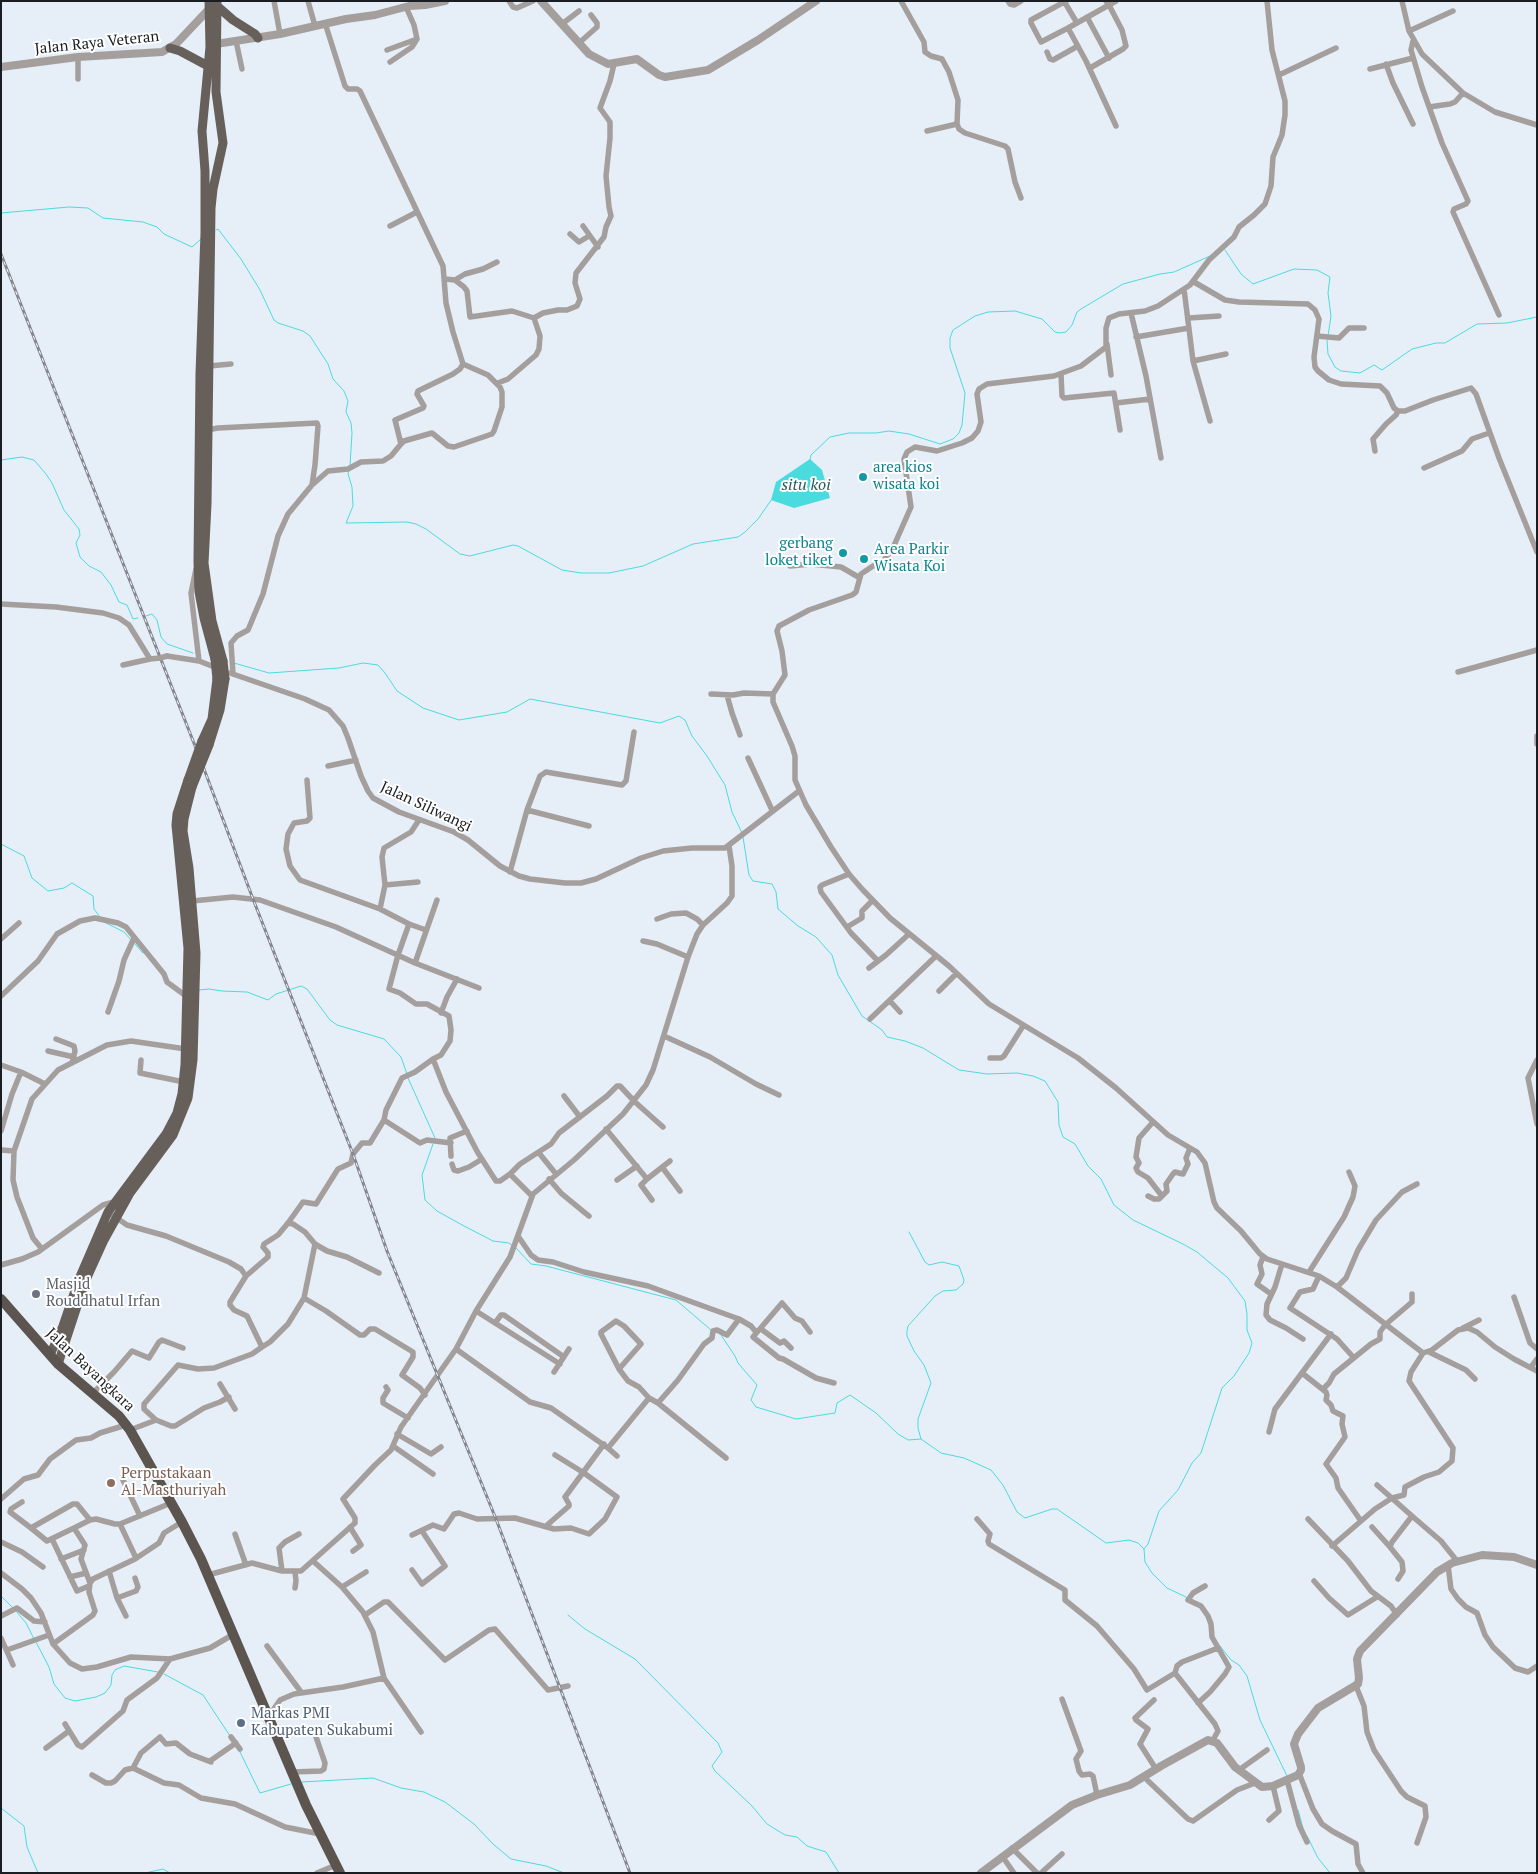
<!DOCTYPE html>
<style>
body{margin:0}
#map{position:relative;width:1538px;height:1874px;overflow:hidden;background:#e6eef8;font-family:"PT Serif",serif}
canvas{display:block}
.frame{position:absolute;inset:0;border:2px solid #1a1d21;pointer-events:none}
</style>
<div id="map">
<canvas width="1538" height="1874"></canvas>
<div class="frame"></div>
</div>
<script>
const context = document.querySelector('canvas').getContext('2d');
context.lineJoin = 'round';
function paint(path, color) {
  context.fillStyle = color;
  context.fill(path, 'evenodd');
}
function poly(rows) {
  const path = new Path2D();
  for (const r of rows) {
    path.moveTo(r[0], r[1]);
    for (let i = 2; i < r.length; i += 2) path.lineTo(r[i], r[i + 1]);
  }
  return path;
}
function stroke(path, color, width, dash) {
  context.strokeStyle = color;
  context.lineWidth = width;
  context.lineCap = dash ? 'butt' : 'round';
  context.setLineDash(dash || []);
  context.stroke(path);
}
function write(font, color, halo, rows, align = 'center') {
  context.font = font + ' "PT Serif",serif';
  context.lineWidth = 4;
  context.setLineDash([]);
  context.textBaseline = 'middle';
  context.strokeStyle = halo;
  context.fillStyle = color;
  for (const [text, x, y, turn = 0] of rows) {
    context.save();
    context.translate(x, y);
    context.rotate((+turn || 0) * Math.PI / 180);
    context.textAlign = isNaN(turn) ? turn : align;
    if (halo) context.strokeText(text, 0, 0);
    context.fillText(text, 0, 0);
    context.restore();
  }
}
const water = poly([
 [810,459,822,470,830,498,794,508,771,500,776,482]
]);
const stream = poly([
 [1,213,69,207,88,208,103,218,143,222,157,227,164,234,192,247,201,239],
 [216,230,218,229,241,259,260,290,274,320,278,323,303,331,310,336,328,364,333,379,344,391,348,401,346,412,351,423,352,433,350,466],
 [1225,250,1241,274,1253,284,1294,269,1317,270,1330,277,1328,293,1331,316,1328,336],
 [1327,340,1328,354,1335,367,1341,371,1360,373,1374,365,1382,370,1412,349,1436,343,1445,343,1477,324,1507,323,1537,317],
 [1,460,22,457,34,460,46,474,52,483,64,510,79,529,80,535,76,543,80,557,89,566,101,572,111,585,119,602,127,605,133,619,138,618],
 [810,460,811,455,830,437,849,433,876,433,889,431,909,434,940,444,953,439,959,433,962,425,965,393,950,348,950,338,953,330,975,316,988,312,1015,311,1042,319,1055,332,1060,333,1066,332,1072,325,1077,312,1081,309,1123,284,1160,274,1174,272,1210,256],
 [349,470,348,474,352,487,353,506,346,523,407,522,416,524,426,529,460,554,470,556,513,545,518,546,562,570,581,573,609,573,643,566,693,544,738,537,745,532,758,519,772,499],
 [146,616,152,614,157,620,161,637,167,644,193,653],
 [234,663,269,673,339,668,363,663,378,665,385,673,397,691,423,708,459,720,507,712,530,699,660,723,679,716,685,720,692,736,707,756,725,785,732,812,742,833],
 [743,837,749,875,753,881,772,884,776,892,778,909,798,926,816,937,832,955,838,975,862,1016,882,1030,887,1037,905,1041,923,1048,959,1070,987,1074,1017,1073,1033,1076,1045,1081,1058,1102,1059,1125,1063,1137,1075,1144,1088,1166,1101,1179,1114,1205,1133,1220,1183,1244,1197,1252,1228,1278,1245,1301,1247,1314,1247,1330,1252,1343,1249,1353,1234,1376,1222,1388,1201,1453,1192,1463,1178,1490,1159,1511,1148,1544,1144,1549],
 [1,844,24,856,32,878,48,891,64,888,72,883,93,896,94,909,100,917],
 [106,923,124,932,131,940],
 [134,943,143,953],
 [199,990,209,989,222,991,247,992,268,1000,276,994,301,986,307,989,330,1020,337,1025,384,1039,401,1057,407,1074],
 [408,1078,435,1138],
 [433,1144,422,1175,425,1200,437,1211,464,1226,493,1241,509,1243,513,1246],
 [909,1232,925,1262,929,1265,942,1262,959,1266,964,1280,963,1284,956,1290,943,1291,935,1296,908,1326,907,1331,907,1336,914,1351,924,1365,931,1383,918,1419,918,1428,921,1439,941,1453,964,1458,991,1470,1003,1485,1017,1512,1025,1518,1052,1509,1057,1509,1106,1543,1129,1540,1138,1543,1144,1549,1145,1562,1152,1573,1167,1588,1188,1598],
 [516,1248,531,1264,546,1266,676,1300,711,1330],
 [721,1335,735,1356,738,1363,757,1385,751,1400,756,1407,796,1419,835,1413,837,1403,850,1395,876,1413,898,1434,908,1440,921,1439],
 [1,1596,13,1608],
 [16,1611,26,1623,34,1639],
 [568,1615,585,1629,635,1659,718,1743,722,1752,712,1766,715,1771,752,1806,767,1824,785,1835,797,1837,807,1846,826,1852,839,1873],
 [36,1642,49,1667,54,1684,65,1698,75,1701,96,1697,105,1693,111,1685,112,1675,115,1670,124,1666,158,1672],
 [1220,1646,1231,1660,1239,1665,1247,1676,1260,1720,1287,1776],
 [164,1674,203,1695,230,1736],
 [240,1752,260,1793,291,1784],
 [302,1782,373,1778,401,1788,424,1792,445,1802,474,1824,493,1844,511,1859,546,1866,564,1873],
 [1,1808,24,1826,27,1847,38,1873],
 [1298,1810,1303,1828],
 [1307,1836,1318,1858,1330,1873],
 [145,1873,163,1869,170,1873]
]);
const minor = poly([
 [274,1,280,34],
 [308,1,315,26],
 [509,1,513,7,517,8,533,1],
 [901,1,924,42,925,52,931,56,942,59,949,72,958,100,957,124,959,129,965,133,1005,146,1008,149,1015,182,1021,198],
 [1008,1,1010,4,1014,5,1021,1],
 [1064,1,1077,23],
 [1066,1,1031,20,1031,23,1041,42,1068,28],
 [1106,1,1109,5,1068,28,1086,61,1116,126],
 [1267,1,1272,50,1285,101,1285,115,1282,135,1273,157,1271,186,1265,204,1254,215,1239,227,1234,237,1209,260,1190,285,1158,306,1145,311,1119,314,1109,318,1106,328,1106,347,1081,366,1054,376,987,384,979,389,977,394,981,422,978,431,972,438,962,443,937,451,915,447,907,452,904,459,911,507,892,550,883,561,873,566,861,574,856,592,852,595,809,610,779,626,777,631,782,651,785,675,773,694,773,702,792,746,795,756,795,780,806,805,831,847,849,874,862,889,890,918,949,966,989,1004,1078,1058,1116,1088,1168,1135,1197,1152,1205,1163,1214,1202,1217,1208,1241,1231,1260,1254,1267,1259,1319,1276,1337,1287,1423,1353,1432,1350,1458,1330,1468,1328,1477,1332,1495,1347,1514,1359,1537,1371],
 [1402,1,1409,31,1422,54,1463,93,1495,112,1537,125],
 [1087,17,1109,58],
 [562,24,579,11],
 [1409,31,1453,11],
 [236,41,242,69],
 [1413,41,1411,50,1422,87,1442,143,1468,201,1466,204,1454,209,1453,212,1499,315],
 [579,43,597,27,597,23,591,15],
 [387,50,417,39,414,25,406,7],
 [1047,52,1050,59,1053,60,1078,46],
 [78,57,78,79],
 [390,62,412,47,417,39],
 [1386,64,1393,83,1413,124],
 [1090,68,1123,49,1126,46,1122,30,1109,5,1116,1],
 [1370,69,1413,58],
 [1279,75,1336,48],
 [1429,107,1450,104,1455,102,1463,93],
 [927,131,957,124],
 [390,226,417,212],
 [583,226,598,247],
 [570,234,579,242,589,236],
 [445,279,455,280,465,274,483,269,497,262],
 [455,280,464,287,467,291,470,317,512,311,534,318],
 [1194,282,1225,300,1239,302,1308,304,1315,310,1319,319,1314,357,1315,367,1318,371,1329,380,1341,384,1380,386,1387,393,1394,408,1398,411,1405,411,1433,400,1471,388,1476,394,1499,458,1537,552],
 [1184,289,1193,361,1210,421],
 [1131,313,1146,376,1161,458],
 [1189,318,1219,316],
 [1317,336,1339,338,1349,328,1364,328],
 [1136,337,1189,328],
 [1107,344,1111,375],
 [1193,361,1226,354],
 [209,366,231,364],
 [1061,374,1062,396,1064,398,1114,393,1120,430],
 [498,383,508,379,536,355,539,349,540,336,534,318,543,313,558,310,567,310,577,306,580,299,575,283,576,273,604,237,606,227,611,216,609,207,606,176,610,138,610,122,600,108,610,81,614,64],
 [1116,403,1150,399],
 [207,430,218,428,317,423,318,426,315,465,312,485],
 [401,444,404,441,432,433,448,446,454,447,492,434,494,431,502,407,502,392,500,387,488,375,463,364],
 [1375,451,1373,439,1386,424,1396,415,1398,411],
 [1424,468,1462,451,1472,439,1489,433],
 [790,566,811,564,841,567,860,578],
 [196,569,191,593,199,661],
 [1,604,56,607,103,613,119,618,129,625,150,659,160,658],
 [167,656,199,661,217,668],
 [123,665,150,659],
 [1458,672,1537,650],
 [230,673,305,699,329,710,343,726,348,738,361,776,368,791,373,798,399,812,454,832,468,840,500,866,519,876,530,879,565,883,581,883,596,879,641,858,663,851,692,848,725,848,799,791],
 [233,674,231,643,237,636,248,630,263,594,278,536,288,514,312,485,328,471,348,469,361,462,383,461,391,456,401,444,395,420,423,408,424,406,417,394,418,391,453,374,460,369,463,364,453,332,446,303,443,266,360,91,357,89,348,89,345,86,325,23],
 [711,694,733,695,744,693,773,694],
 [727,695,732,713,740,735],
 [1537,736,1537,744],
 [748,758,772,810],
 [328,766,356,760],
 [307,780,310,818,307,821,294,823,288,834,286,849,290,866,300,880,380,909,409,924,398,955,389,989,400,993,416,1004,427,1004,449,1016,451,1030,450,1041,441,1055,433,1059,446,1092,478,1153,496,1181,500,1181,510,1174,532,1196],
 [527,810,589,826],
 [510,872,527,810,540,776,546,772,622,785,626,781,634,732],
 [849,874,822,885,820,887,821,892,851,933,878,961],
 [385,885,418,882],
 [192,901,233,897,260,900,336,927,415,963,479,988],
 [380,909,385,885,382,857,384,848,411,832,419,820],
 [657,919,671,914,686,913,697,919,703,925],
 [409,924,426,930],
 [847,927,862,918,862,911,872,901],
 [1,939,19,923],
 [643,941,657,944,688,957],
 [415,963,437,900],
 [869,968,886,955,909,934],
 [939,991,956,974],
 [1,996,38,961,57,934,80,921,95,918,118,923,126,927,164,974,167,982,186,996],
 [890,1001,900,1012],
 [108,1012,119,981,124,960,134,938],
 [441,1013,447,997,457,979],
 [870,1019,936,956],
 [664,1036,710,1057,756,1084,779,1095],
 [56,1039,74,1046,75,1051,72,1063],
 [48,1051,74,1057],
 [990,1058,1001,1058,1004,1056,1023,1026],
 [141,1060,140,1073,184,1082],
 [1537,1060,1528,1078,1537,1124],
 [1,1065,21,1072,45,1084],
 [564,1096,580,1117],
 [384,1120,420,1143,427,1140,451,1143],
 [1153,1122,1139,1138,1136,1157,1139,1163,1136,1168,1138,1172,1148,1178,1162,1196],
 [606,1129,647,1179,670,1161],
 [1,1131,12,1094,21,1072],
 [1,1150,14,1151],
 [539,1153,556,1174],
 [451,1156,450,1138,467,1131],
 [452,1164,454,1170,458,1171,469,1167,482,1159],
 [662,1167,680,1191],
 [510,1174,520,1164,551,1144,559,1133,607,1096,617,1086,620,1086,635,1102,663,1127],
 [549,1179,561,1193,589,1216],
 [647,1179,641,1185,652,1200],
 [617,1180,637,1166],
 [1148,1196,1154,1199,1159,1199,1167,1191,1166,1184,1173,1174,1175,1172,1183,1174,1188,1164,1186,1158,1190,1148],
 [108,1212,127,1225,166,1236,229,1262,241,1269,246,1276,230,1302,230,1305,234,1310,247,1316,262,1347,270,1342,288,1324,304,1298,326,1311,360,1335,364,1335,370,1329,375,1329,413,1352,413,1357,402,1375,420,1388,425,1395],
 [288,1223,303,1202,316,1204,338,1169,351,1163,353,1154,362,1143,370,1143,384,1120,386,1110,402,1078,415,1072,433,1059],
 [518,1236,531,1255,538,1260,553,1262,584,1272,648,1286,739,1319,751,1326,756,1332],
 [315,1244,327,1251,347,1257,379,1273],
 [42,1249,33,1238,17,1197,13,1180,14,1151,32,1099,58,1070,107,1045,131,1041,186,1049],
 [1263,1257,1260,1265,1262,1274,1257,1284,1271,1294],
 [1282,1264,1275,1287,1267,1304,1266,1315,1270,1320,1286,1328,1303,1339],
 [1,1265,22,1259,38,1252,103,1205,114,1202,116,1203],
 [1309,1272,1344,1217,1353,1197,1355,1186,1349,1172],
 [246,1276,268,1257,268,1253,263,1247,264,1244,278,1235,288,1223,293,1224,305,1232,315,1244,304,1298],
 [1319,1276,1313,1289,1300,1292,1290,1308,1337,1339,1354,1358],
 [1337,1287,1346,1278,1358,1250,1376,1220,1402,1192,1417,1184],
 [1514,1297,1530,1343,1537,1349],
 [476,1311,560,1364],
 [495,1323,501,1315,504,1315,564,1357],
 [1463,1328,1479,1320],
 [761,1329,780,1343,784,1341,791,1348],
 [810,1332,802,1321,795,1318,782,1303,753,1337,779,1358,783,1359,816,1378,834,1383],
 [456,1349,530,1402,551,1408,608,1448,649,1398,658,1403,726,1458],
 [1429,1352,1466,1370,1475,1379],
 [1531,1367,1537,1359],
 [619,1369,641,1344,624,1326,616,1321,601,1332,601,1334,619,1369,628,1381,639,1387,649,1398],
 [554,1372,569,1349],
 [1302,1373,1326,1392,1327,1395,1326,1400,1331,1405,1333,1411,1343,1416,1342,1424,1345,1437,1326,1464,1336,1478,1338,1488,1361,1521],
 [220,1384,235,1409],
 [386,1387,388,1390,383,1398,383,1403,408,1418],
 [1323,1389,1329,1383,1334,1374,1371,1344,1380,1339,1380,1332,1385,1325,1412,1302,1412,1294],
 [92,1394,114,1372,132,1351,149,1358,159,1342,162,1340,183,1348],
 [658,1403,678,1380,704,1344,712,1338,713,1331,717,1330,727,1335,739,1319],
 [156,1420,144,1409,144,1404,178,1365,198,1369,214,1368,252,1354,262,1347],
 [130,1430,156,1420,171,1426,175,1426,204,1408,220,1402,229,1397],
 [1269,1432,1275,1409,1331,1334],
 [397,1434,431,1454,441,1447],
 [393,1446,433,1474],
 [608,1448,617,1456],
 [123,1480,140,1516],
 [1377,1485,1412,1516],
 [1,1499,24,1479,38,1475,50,1459,76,1440,91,1438,100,1433,126,1425],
 [22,1502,11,1509,10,1512,31,1528,73,1504,77,1504,90,1520,96,1519,115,1524,120,1524,171,1503],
 [977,1519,990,1534,988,1541,989,1544,1065,1590,1065,1600,1097,1626,1134,1669,1147,1690,1175,1673,1215,1724,1218,1731,1213,1740],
 [1308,1519,1348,1561,1371,1591,1391,1606,1397,1615],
 [120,1524,136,1558],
 [546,1526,569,1506,569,1504,565,1497,604,1444],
 [350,1527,361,1545,353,1551],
 [1372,1527,1390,1547],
 [31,1528,47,1541,74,1528],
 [235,1534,246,1565],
 [412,1535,433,1525,444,1529,454,1514,459,1513,477,1519,515,1518,554,1529,571,1528,589,1534,605,1519,617,1497,584,1473,555,1455],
 [52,1539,77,1591,89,1586],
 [1,1542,22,1552,43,1567],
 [1332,1546,1375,1509,1392,1498,1404,1495,1405,1487,1424,1477,1439,1472,1452,1461,1453,1448,1409,1381,1411,1372,1423,1353],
 [61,1559,84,1550],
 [313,1561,342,1587,363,1612,373,1632,384,1678,421,1732],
 [1448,1565,1451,1589,1458,1599,1466,1607,1477,1613,1485,1635,1493,1647,1515,1668,1528,1672,1537,1666],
 [412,1570,422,1584,445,1566,422,1531],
 [109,1571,117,1598,126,1616],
 [282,1571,279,1548,285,1542,299,1534],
 [295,1572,296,1581,295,1588],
 [1,1573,22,1589,31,1598,41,1613,53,1644,70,1663,82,1669,97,1667,131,1657,170,1659,210,1648,234,1634],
 [208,1575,252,1563,282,1571,301,1571,355,1523,355,1518,343,1499,375,1465,391,1450,401,1427,456,1349,476,1311,510,1257,533,1194,574,1160,623,1114,646,1085,653,1070,688,957,697,934,703,925,727,903,732,896,732,866,729,846],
 [70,1577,86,1573],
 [1398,1579,1403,1571,1402,1562,1390,1547,1392,1542,1412,1516,1441,1541,1457,1561],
 [1314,1581,1329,1598,1348,1615,1377,1597],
 [90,1583,93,1579,135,1559,159,1543,164,1533,182,1522],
 [342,1587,366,1572],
 [117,1598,136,1591,138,1587,135,1578],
 [365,1615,384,1602,388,1602,445,1660,489,1630,495,1629,548,1690,568,1686],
 [1,1616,17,1608,34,1621,45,1622],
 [1,1638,13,1665],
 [53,1644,93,1615,95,1611,89,1592,90,1583,81,1559,85,1545,74,1528,90,1520],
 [267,1646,301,1692],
 [7,1650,49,1635],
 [1175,1673,1177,1666,1182,1662,1218,1648],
 [1356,1686,1364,1706,1367,1732,1374,1750,1401,1791,1407,1797,1425,1806,1426,1817,1417,1843],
 [1062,1699,1081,1751,1076,1759,1079,1771,1082,1775,1090,1774,1093,1776,1097,1795],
 [1154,1700,1135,1718,1136,1720,1148,1729,1140,1744,1156,1769],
 [1198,1703,1210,1692,1225,1674,1229,1667,1212,1637,1211,1624,1208,1616,1201,1606,1188,1600,1193,1593,1205,1586],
 [269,1716,280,1700,294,1694,343,1687,384,1678],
 [65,1724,78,1745,82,1747,123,1711,127,1700,157,1678,170,1659],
 [231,1737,240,1749],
 [46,1748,69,1731],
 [210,1761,236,1743],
 [133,1768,141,1753,160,1737,166,1744,176,1743,190,1754,211,1762],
 [1239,1770,1267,1750],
 [292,1772,321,1771,324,1769,325,1763,315,1734],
 [1299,1773,1313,1809,1322,1824,1332,1831,1356,1844,1358,1864,1363,1873],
 [92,1775,106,1783,111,1783,115,1781,125,1770,133,1768,164,1783,179,1785,201,1798,235,1804,285,1827,320,1834],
 [1144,1777,1188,1819,1193,1821,1237,1790,1255,1783],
 [1287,1780,1299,1825,1307,1842],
 [1269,1820,1279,1811,1273,1786],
 [1012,1848,1037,1873],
 [1002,1856,1014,1873],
 [317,1873,336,1865],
 [1041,1873,1062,1854]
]);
const tertiary = poly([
 [541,1,589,54,608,64,637,59,659,75,665,77,708,70,758,40,816,1],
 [216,44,280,34,346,19,375,15,409,6,425,5,445,1],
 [1,67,78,57,162,52,176,44,209,9],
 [981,1873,1072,1805,1097,1795,1130,1785,1161,1766,1208,1740,1217,1743,1235,1767,1262,1787,1273,1786,1298,1775,1301,1770,1301,1767,1294,1744,1298,1734,1318,1708,1358,1684,1359,1678,1357,1659,1360,1651,1437,1572,1452,1563,1482,1555,1514,1557,1537,1565]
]);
const primary = poly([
 [209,1,210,47,202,131,205,171,205,233,200,374,198,561,199,592,204,618,215,659],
 [217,1,216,92,223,143,213,189,211,208,207,504,204,563,212,621,223,661],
 [217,6,233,20,255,34,258,38],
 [170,48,180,51,208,66],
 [202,741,212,719,217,679],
 [209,745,220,710,225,679],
 [50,1355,63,1326,79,1279,108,1212,166,1134,177,1113,182,1094,185,1065,188,948,176,825,177,814,188,780],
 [58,1364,85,1282,104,1240,130,1193,173,1135,188,1098,193,1060,196,953,189,868,183,831,184,819,192,787]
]);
const trunk = poly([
 [1,1299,58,1364,119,1416,130,1430,182,1522,201,1559,306,1805,340,1873]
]);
const rail = poly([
 [1,254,201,761,253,899,353,1154,387,1251,496,1519,630,1873]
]);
const minorBridge = poly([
 [160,658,167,656]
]);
const primaryBridge = poly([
 [215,659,217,679],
 [223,661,225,679],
 [188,780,202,741],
 [192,787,209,745]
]);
const markers = [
 [863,477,5,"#0f9aa8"],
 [843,553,5,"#0f9aa8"],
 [864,559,5,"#0f9aa8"],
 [36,1294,5,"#6b7280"],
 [111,1483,5,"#8d6e63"],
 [241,1723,5,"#5c6f8a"]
];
const streetNames = [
 ["Jalan Raya Veteran",97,43,-6],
 ["Jalan Siliwangi",426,807,25],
 ["Jalan Bayangkara",90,1370,43]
];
const cultureNames = [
 ["area kios",873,468],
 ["wisata koi",873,485],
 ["gerbang",833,544,"right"],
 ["loket tiket",833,561,"right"],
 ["Area Parkir",874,550],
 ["Wisata Koi",874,567]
];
const worshipNames = [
 ["Masjid",46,1285],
 ["Rouddhatul Irfan",46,1302]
];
const educationNames = [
 ["Perpustakaan",121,1474],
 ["Al-Masthuriyah",121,1491]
];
const serviceNames = [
 ["Markas PMI",251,1714],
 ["Kabupaten Sukabumi",251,1731]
];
const waterNames = [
 ["situ koi",806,485]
];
paint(water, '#4adbde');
stroke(stream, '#4adbde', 1);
stroke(minor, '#a49f9c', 5.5);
stroke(tertiary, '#a49f9c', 8);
stroke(primary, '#675f59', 9);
stroke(trunk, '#5c544e', 10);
stroke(rail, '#838890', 3);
stroke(rail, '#fff', 1, [4]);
stroke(minorBridge, '#a49f9c', 5.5);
stroke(primaryBridge, '#675f59', 9);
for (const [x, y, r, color] of markers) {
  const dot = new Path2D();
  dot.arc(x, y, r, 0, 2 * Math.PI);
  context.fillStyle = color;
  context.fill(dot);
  stroke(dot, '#fff', 2);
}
write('15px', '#1a1d21', '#fff', streetNames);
write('15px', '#0d838f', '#fff', cultureNames, 'left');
write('15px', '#5b616d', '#fff', worshipNames, 'left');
write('15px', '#785e54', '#fff', educationNames, 'left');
write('15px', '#4e5e75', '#fff', serviceNames, 'left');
write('italic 16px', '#245f60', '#fff', waterNames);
</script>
